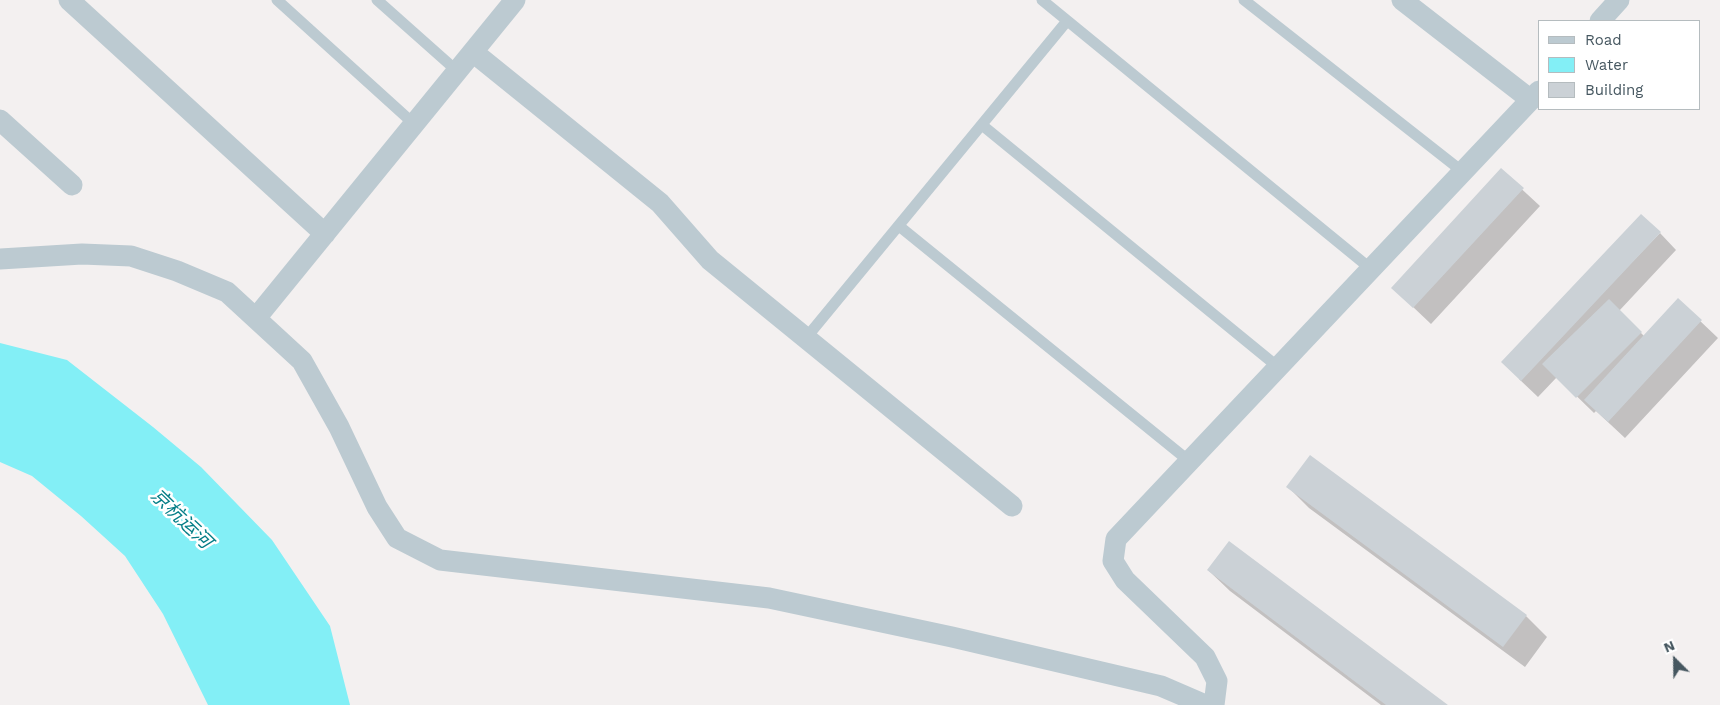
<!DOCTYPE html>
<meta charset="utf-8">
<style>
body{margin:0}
#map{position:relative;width:1720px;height:705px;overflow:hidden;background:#f3f0f0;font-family:"Work Sans",sans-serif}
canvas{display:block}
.legend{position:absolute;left:1538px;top:20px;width:162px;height:90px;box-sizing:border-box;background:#fff;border:1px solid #b5bcbf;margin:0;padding:6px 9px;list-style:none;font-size:15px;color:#465760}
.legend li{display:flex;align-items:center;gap:10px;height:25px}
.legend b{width:25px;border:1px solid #b5bcbf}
.north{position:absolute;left:1650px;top:635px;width:50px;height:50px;-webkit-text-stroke:4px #fff;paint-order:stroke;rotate:337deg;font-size:14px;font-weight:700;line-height:20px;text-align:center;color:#465760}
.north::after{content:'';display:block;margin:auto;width:18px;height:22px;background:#465760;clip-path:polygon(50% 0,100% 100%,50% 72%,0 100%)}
</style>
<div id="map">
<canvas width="1720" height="705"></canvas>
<ul class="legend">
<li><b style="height:6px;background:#bccad1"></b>Road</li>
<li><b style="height:14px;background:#83eff6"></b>Water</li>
<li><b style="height:14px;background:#cbd1d6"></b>Building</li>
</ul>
<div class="north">N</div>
</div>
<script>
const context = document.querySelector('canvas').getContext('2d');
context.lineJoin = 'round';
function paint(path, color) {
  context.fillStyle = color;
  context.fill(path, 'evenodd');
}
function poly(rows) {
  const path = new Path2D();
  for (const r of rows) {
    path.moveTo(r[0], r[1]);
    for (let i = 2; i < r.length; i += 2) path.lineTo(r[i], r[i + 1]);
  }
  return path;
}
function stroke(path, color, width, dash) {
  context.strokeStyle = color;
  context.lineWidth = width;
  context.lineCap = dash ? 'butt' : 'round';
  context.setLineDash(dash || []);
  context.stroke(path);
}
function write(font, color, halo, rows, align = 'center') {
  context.font = font + ' "Work Sans","Noto Sans SC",sans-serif';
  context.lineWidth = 5;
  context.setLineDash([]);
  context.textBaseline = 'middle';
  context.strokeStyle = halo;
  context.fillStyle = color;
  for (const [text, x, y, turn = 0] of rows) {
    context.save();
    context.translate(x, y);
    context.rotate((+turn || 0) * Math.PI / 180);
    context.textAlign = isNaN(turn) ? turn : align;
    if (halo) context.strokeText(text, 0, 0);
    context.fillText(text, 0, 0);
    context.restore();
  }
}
const water = poly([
 [0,343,67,360,153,427,201,467,272,540,330,626,350,705,208,705,163,614,125,556,81,516,32,476,0,462]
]);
const shadow = poly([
 [1501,170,1540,206,1431,324,1393,288],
 [1660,233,1676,250,1619,311,1645,337,1678,300,1718,338,1625,438,1596,411,1594,413,1557,377,1538,397,1519,379],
 [1288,487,1526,616,1547,637,1525,667,1309,508],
 [1208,570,1446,705,1381,705,1230,591]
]);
const building = poly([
 [1501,168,1524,188,1413,308,1391,288],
 [1641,214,1661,232,1521,381,1501,362],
 [1678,298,1702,320,1608,422,1584,400],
 [1609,299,1642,332,1576,398,1542,364],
 [1310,455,1527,615,1503,647,1286,487],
 [1229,541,1448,705,1386,705,1207,570]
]);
const service = poly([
 [277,0,414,124],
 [377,0,457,71],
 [1042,0,1371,269],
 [1244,0,1463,172],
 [982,125,1278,367],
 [899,226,1189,461],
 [806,338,1067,21]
]);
const minor = poly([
 [69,0,325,234],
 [1402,0,1531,100],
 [1600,21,1619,0],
 [473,52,660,203,710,260,1012,506],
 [0,120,72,185],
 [0,259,82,254,131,256,177,271,227,292,302,361,339,427,377,507,397,538,440,560,769,598,952,637,1161,686,1205,705],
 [256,318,515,0],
 [1214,705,1217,681,1205,657,1125,580,1113,561,1116,539,1539,91]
]);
const waterNames = [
 ["京杭运河",181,519,44]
];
paint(water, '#83eff6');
paint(shadow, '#0003');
paint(building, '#cbd1d6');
stroke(service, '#bccad1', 11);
stroke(minor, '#bccad1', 21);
write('italic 19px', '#057e87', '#fff', waterNames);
</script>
